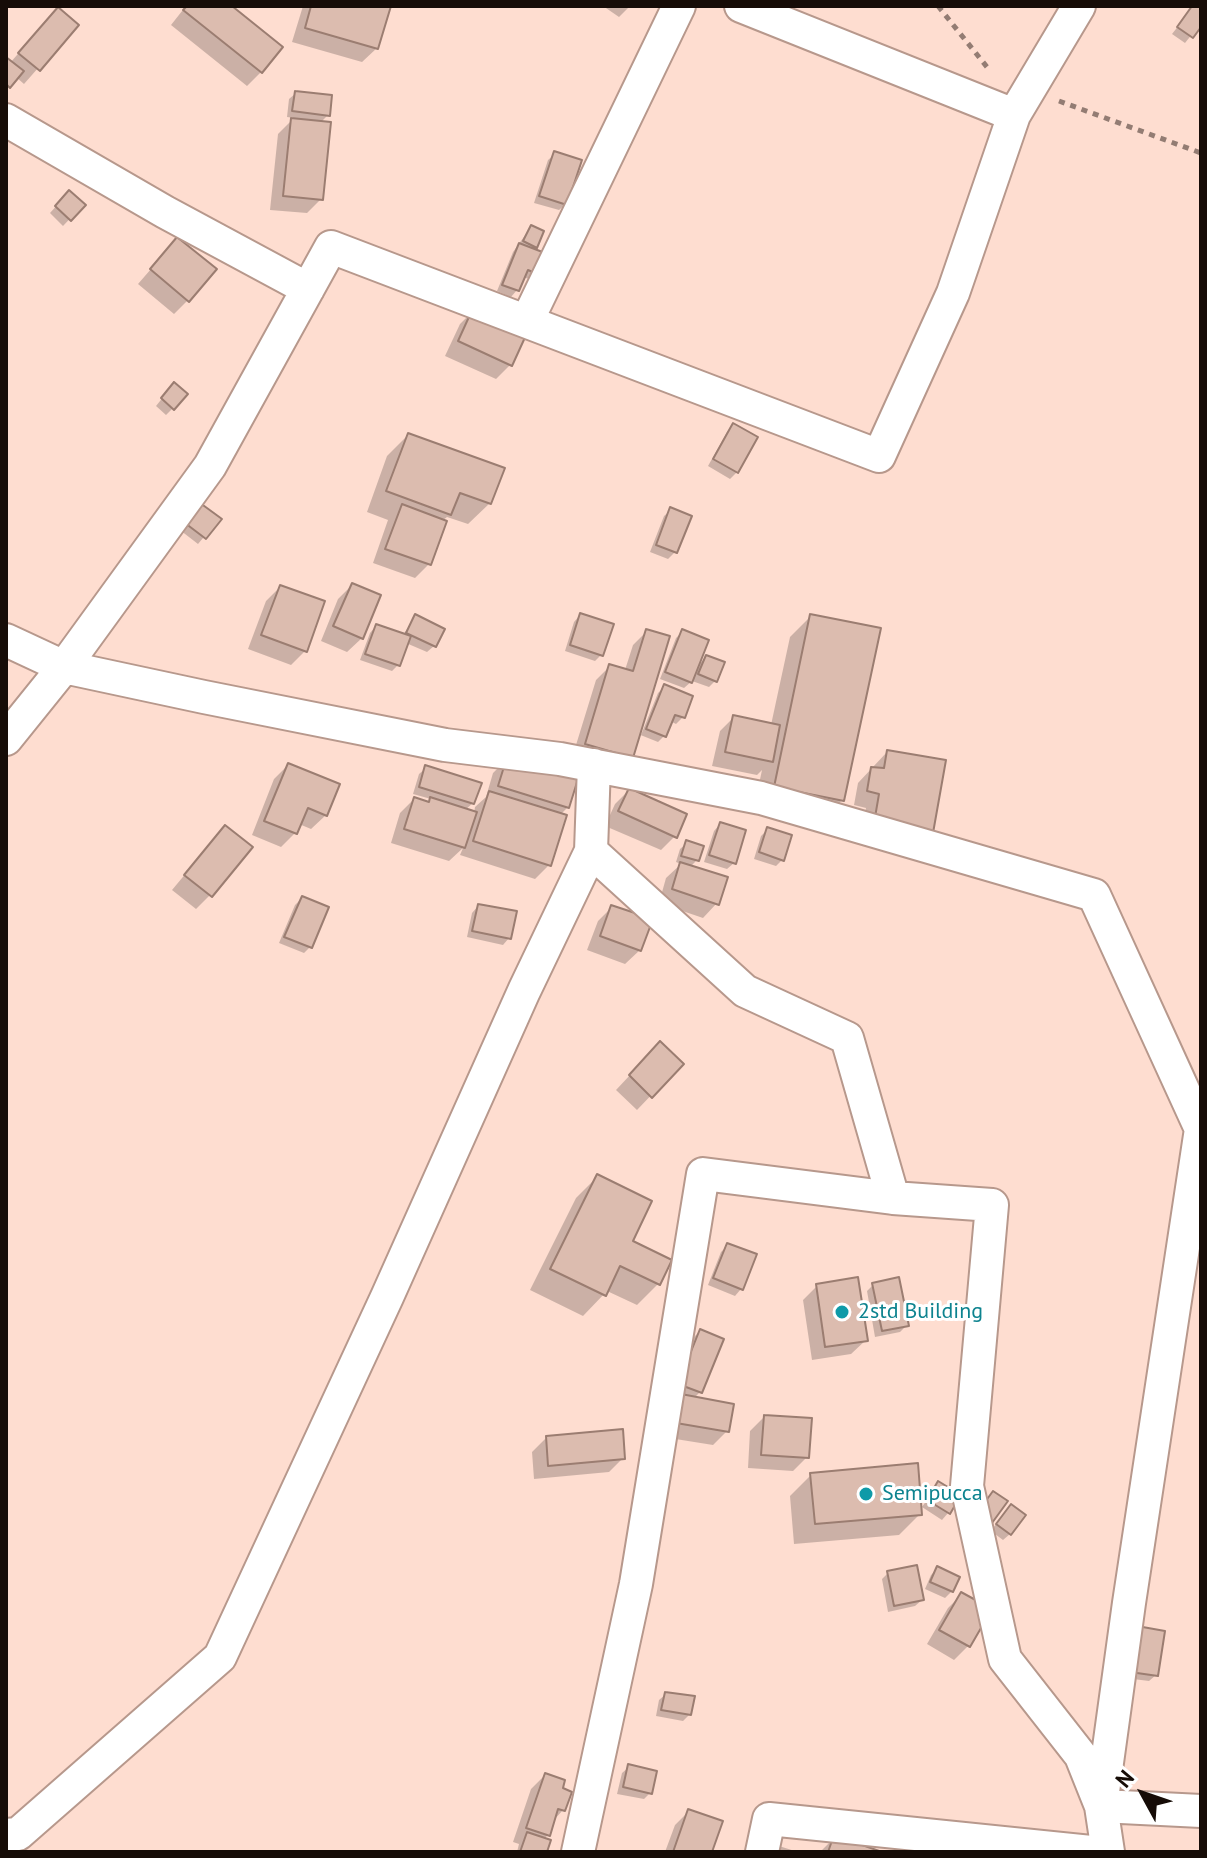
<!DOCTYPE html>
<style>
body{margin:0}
#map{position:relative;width:1207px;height:1858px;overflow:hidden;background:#feddd0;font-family:"PT Sans",sans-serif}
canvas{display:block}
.frame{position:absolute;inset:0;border:8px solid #160c07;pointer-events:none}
.north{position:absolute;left:1103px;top:1754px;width:80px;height:80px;-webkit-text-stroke:6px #fff;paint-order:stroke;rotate:310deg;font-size:22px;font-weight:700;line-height:32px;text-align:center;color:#160c07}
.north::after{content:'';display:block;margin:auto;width:28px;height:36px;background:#160c07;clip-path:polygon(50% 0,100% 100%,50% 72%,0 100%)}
</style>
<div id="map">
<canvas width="1207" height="1858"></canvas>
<div class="frame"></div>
<div class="north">N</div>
</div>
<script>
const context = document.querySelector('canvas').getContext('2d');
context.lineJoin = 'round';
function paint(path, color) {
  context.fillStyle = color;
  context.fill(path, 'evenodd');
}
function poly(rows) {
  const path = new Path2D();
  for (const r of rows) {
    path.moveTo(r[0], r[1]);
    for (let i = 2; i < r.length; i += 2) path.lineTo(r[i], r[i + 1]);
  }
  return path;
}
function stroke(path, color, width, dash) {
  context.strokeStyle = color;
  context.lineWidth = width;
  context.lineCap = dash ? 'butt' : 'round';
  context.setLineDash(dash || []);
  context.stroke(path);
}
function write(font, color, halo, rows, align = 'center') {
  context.font = font + ' "PT Sans",sans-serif';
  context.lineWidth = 6;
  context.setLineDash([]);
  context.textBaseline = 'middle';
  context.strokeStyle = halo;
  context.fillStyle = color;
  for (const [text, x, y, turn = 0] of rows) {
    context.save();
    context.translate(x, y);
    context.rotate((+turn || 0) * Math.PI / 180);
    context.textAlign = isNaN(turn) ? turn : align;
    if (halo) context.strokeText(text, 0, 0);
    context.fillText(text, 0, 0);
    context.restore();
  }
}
const shadow = poly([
 [186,6,229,6,261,72,247,86,171,25],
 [303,6,389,6,377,48,362,62,292,42],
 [603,6,630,6,619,17],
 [1194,6,1201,9,1201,23,1185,43,1172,34],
 [44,24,76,25,24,84,16,77,6,89,6,59,10,63],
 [296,93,328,115,320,123,321,199,307,213,270,210,278,134,294,118,287,117,289,99],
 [555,154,566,204,559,210,534,203,548,160],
 [69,192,83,205,63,226,50,213],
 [531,227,535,272,529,279,523,277,517,290,511,297,497,291,513,252],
 [164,254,188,300,174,314,138,284],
 [474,310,510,365,496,379,445,356,460,324],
 [168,391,173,408,166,415,156,406],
 [733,425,737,472,730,479,708,466,727,432],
 [408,435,490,503,468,524,447,517,442,521,429,564,415,578,373,563,388,520,367,512,387,456],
 [197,502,219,519,198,544,176,527],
 [671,510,689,517,675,552,668,559,650,552,664,516],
 [352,585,362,638,347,652,321,641,338,599],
 [280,587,305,651,291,665,248,649,266,601],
 [580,615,601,655,595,661,565,651,574,622],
 [811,616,842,800,821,822,754,808,762,770,757,775,712,766,720,731,734,717,771,725,790,637],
 [415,617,434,646,427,652,406,643,398,665,392,671,360,660,370,633,376,626,403,635],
 [647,631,638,734,641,735,658,693,664,687,683,717,676,724,670,721,664,736,658,742,638,734,631,757,572,758,596,680,610,666,625,670,633,645],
 [683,631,696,667,706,657,715,681,709,687,692,681,684,688,660,679,676,638],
 [887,752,917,846,861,836,866,808,854,805,858,783],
 [507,759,568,807,560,815,549,865,535,879,460,855,463,848,449,861,391,843,400,813,414,799,427,803,431,799,413,794,419,774,426,768,473,803,465,810,474,813,475,807,486,797,493,773],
 [288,765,326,815,311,829,299,824,295,833,281,847,252,835,274,779],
 [629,790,675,836,661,850,605,826,615,804],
 [720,824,734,863,727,869,704,862,714,831],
 [768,829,782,860,776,866,754,859,761,836],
 [212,842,210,895,196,909,172,890],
 [687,843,697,860,690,867,717,903,703,918,659,903,666,878,681,864,676,862,680,849],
 [302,898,310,947,304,953,279,943,295,905],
 [478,906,509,938,503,945,467,937,472,913],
 [612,907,640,950,625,964,587,950,598,921],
 [646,1058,681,1064,637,1110,616,1090],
 [597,1177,630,1241,670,1261,658,1284,637,1305,607,1291,583,1316,530,1290,576,1198],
 [728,1245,741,1289,735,1296,708,1285,721,1252],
 [873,1285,907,1325,900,1332,875,1337,867,1291],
 [817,1286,866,1340,851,1354,812,1360,803,1300],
 [700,1331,721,1340,700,1392,693,1399,727,1431,713,1445,663,1437,686,1345],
 [764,1417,807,1457,793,1471,748,1468,750,1431],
 [546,1438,623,1458,609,1472,534,1479,532,1452],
 [811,1475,920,1514,899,1535,794,1544,790,1496],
 [938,1484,948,1513,942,1520,922,1507],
 [1004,1513,1010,1534,1003,1540,991,1531],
 [937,1569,952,1591,945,1598,925,1589,931,1575],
 [888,1573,922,1600,915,1606,888,1612,882,1579],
 [962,1594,968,1646,954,1660,927,1644,948,1608],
 [1163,1632,1156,1675,1149,1681,1125,1678],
 [666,1694,690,1714,683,1721,656,1716,659,1700],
 [629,1767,650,1793,644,1799,617,1794,622,1773],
 [545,1775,560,1789,563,1810,553,1821,548,1835,544,1839,545,1852,517,1852,519,1844,513,1842,531,1789],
 [689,1811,710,1852,665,1852,675,1825],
 [835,1837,876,1852,820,1852],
 [779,1846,798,1852,773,1852]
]);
const building = poly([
 [187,6,232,6,283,47,262,73,183,10,187,6],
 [311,6,391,6,378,49,305,28,311,6],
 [1192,6,1201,6,1201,27,1193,38,1177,27,1192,6],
 [58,7,79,25,40,71,18,53,58,7],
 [6,57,24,71,10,88,6,84,6,57],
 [295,91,332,95,330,116,292,111,295,91],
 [291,118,331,122,323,200,283,196,291,118],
 [554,151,582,160,567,205,539,196,554,151],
 [69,190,86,205,71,221,55,206,69,190],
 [531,225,544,231,537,248,523,241,531,225],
 [177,237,217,269,189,302,150,269,177,237],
 [519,243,545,253,537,274,528,270,519,291,502,285,519,243],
 [473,308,527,333,512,366,458,341,473,308],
 [174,382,188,394,174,410,161,398,174,382],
 [733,423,758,437,738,473,713,459,733,423],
 [408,433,505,468,491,504,460,493,451,515,386,491,408,433],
 [196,500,222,519,206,539,181,520,196,500],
 [402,504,447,521,431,565,385,549,402,504],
 [670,507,692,516,677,553,656,545,670,507],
 [352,583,381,595,363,639,333,626,352,583],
 [280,585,325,601,307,652,261,635,280,585],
 [580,613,614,624,603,656,570,645,580,613],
 [415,614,445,629,436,647,406,633,415,614],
 [810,614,881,628,844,801,774,787,810,614],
 [376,624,411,636,400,666,365,654,376,624],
 [646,629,670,636,633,758,585,744,609,664,633,671,646,629],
 [682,629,709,640,692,683,665,672,682,629],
 [706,655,725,662,717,682,698,674,706,655],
 [664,684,693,696,685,718,675,715,666,737,646,729,664,684],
 [733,715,780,725,773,762,725,752,733,715],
 [887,750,946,760,933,833,874,823,879,794,867,791,871,767,884,768,887,750],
 [507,757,578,779,569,808,498,786,507,757],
 [288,763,340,784,327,816,308,808,297,834,264,821,288,763],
 [425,765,482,783,474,804,419,787,425,765],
 [629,788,687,814,677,838,618,811,629,788],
 [489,791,567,815,551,866,473,841,489,791],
 [414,797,429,802,430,797,477,812,465,848,404,829,414,797],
 [720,822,746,830,736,864,709,855,720,822],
 [225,825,253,847,212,897,184,875,225,825],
 [767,827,792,835,784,861,759,852,767,827],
 [686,840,704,846,699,861,681,856,686,840],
 [680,862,728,877,719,905,672,889,680,862],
 [302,896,329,907,312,948,284,937,302,896],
 [478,904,517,911,511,939,472,931,478,904],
 [611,905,653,919,641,951,600,936,611,905],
 [660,1041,684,1064,652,1098,629,1075,660,1041],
 [597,1174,652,1201,633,1241,672,1260,660,1285,620,1266,606,1296,550,1269,597,1174],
 [727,1243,757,1254,743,1290,713,1278,727,1243],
 [858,1277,868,1341,825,1347,816,1284,858,1277],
 [899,1277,909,1326,882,1331,872,1283,899,1277],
 [700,1329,724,1339,702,1393,678,1384,700,1329],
 [681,1394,734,1404,729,1432,676,1423,681,1394],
 [764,1415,812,1418,809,1458,761,1455,764,1415],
 [623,1429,625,1459,548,1466,546,1436,623,1429],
 [918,1463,922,1515,815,1524,810,1473,918,1463],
 [938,1481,961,1495,950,1514,927,1500,938,1481],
 [993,1491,1008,1501,992,1523,977,1513,993,1491],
 [1011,1504,1026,1515,1011,1535,996,1524,1011,1504],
 [917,1565,924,1600,894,1606,887,1571,917,1565],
 [937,1566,960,1577,953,1592,930,1582,937,1566],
 [961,1592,992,1609,970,1647,939,1630,961,1592],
 [1137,1626,1165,1631,1158,1676,1130,1672,1137,1626],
 [665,1692,695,1696,691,1715,661,1710,665,1692],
 [628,1764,657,1771,652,1794,623,1787,628,1764],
 [545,1773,565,1780,563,1788,572,1792,565,1811,558,1809,550,1836,526,1828,545,1773],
 [688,1809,723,1821,712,1852,673,1852,688,1809],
 [527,1832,551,1840,547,1852,520,1852,527,1832],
 [834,1835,882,1852,828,1852,834,1835]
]);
const path = poly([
 [938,6,987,67],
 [1059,101,1201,153]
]);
const minor = poly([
 [741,6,1014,115],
 [6,120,165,212,308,289],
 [527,321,679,6],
 [6,640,64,667,204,697,445,745,560,759,761,798,1094,895,1201,1129,1129,1603,1101,1806,1081,1756,1005,1659,967,1486,992,1205,893,1198],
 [6,739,64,667,210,466,331,247,879,456,953,293,1014,115,1079,6],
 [6,1835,18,1834,220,1657,387,1297,524,991,591,851],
 [578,1852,636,1584,703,1174,893,1198,847,1038,745,991,591,851,594,765],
 [762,1852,769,1819,1091,1852],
 [1108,1852,1101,1806,1201,1811]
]);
const markers = [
 [842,1312,8,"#0f9aa8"],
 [866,1494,8,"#0f9aa8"]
];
const cultureNames = [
 ["2std Building",858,1312],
 ["Semipucca",882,1494]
];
paint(shadow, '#0003');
paint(building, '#dcbcaf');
stroke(building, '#9b7d71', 2);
stroke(minor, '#b7988c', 36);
stroke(path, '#937c73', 5, [6, 6]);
stroke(minor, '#fff', 32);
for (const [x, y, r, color] of markers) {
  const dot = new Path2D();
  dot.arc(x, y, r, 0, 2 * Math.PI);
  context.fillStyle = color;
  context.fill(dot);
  stroke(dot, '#fff', 3);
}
write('22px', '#0d838f', '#fff', cultureNames, 'left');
</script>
